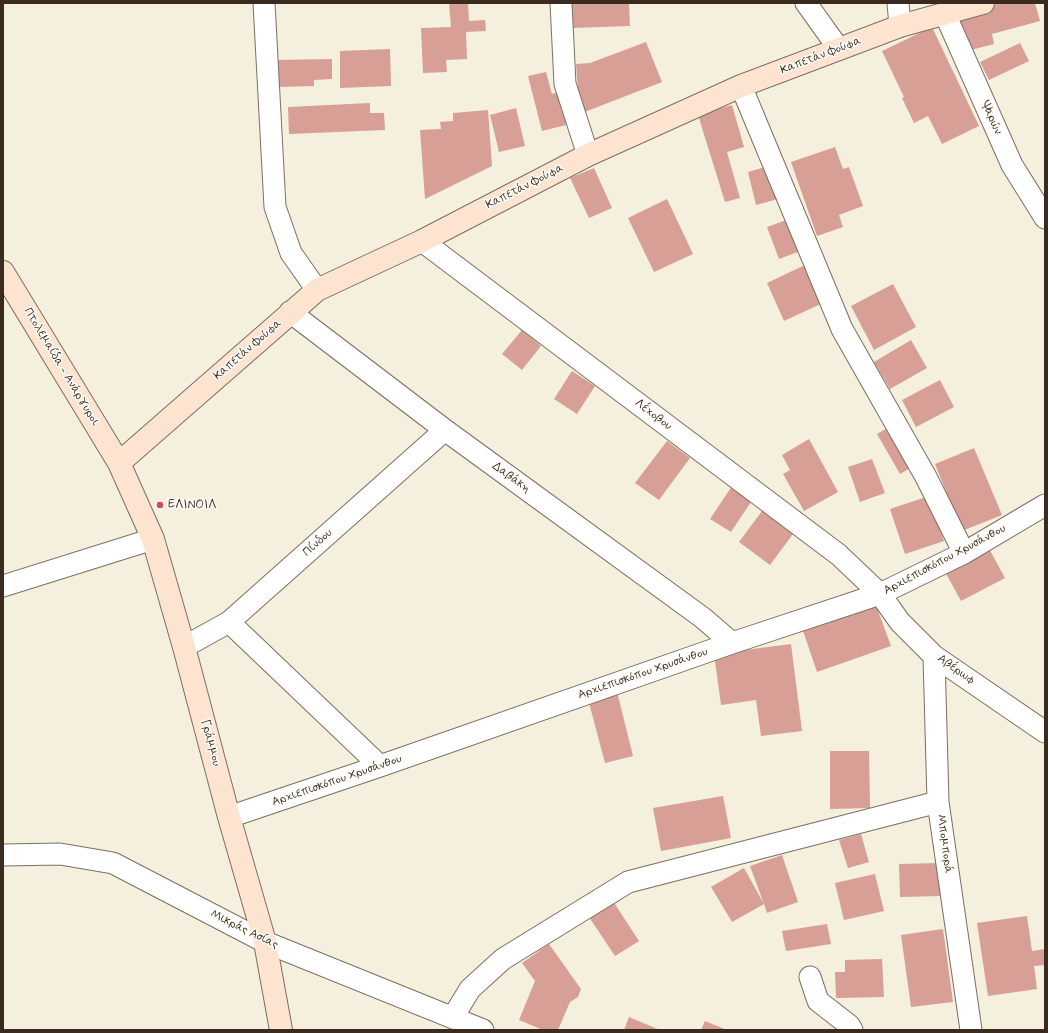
<!DOCTYPE html>
<meta charset="utf-8">
<style>
body{margin:0}
#map{position:relative;width:1048px;height:1033px;overflow:hidden;background:#f5efde;font-family:Mynerve,sans-serif}
canvas{display:block}
.frame{position:absolute;inset:0;border:4px solid #3b2a1e;pointer-events:none}
</style>
<div id="map">
<canvas width="1048" height="1033"></canvas>
<div class="frame"></div>
</div>
<script>
const context = document.querySelector('canvas').getContext('2d');
context.lineJoin = 'round';
function paint(path, color) {
  context.fillStyle = color;
  context.fill(path, 'evenodd');
}
function poly(rows) {
  const path = new Path2D();
  for (const r of rows) {
    path.moveTo(r[0], r[1]);
    for (let i = 2; i < r.length; i += 2) path.lineTo(r[i], r[i + 1]);
  }
  return path;
}
function stroke(path, color, width, dash) {
  context.strokeStyle = color;
  context.lineWidth = width;
  context.lineCap = dash ? 'butt' : 'round';
  context.setLineDash(dash || []);
  context.stroke(path);
}
function write(font, color, halo, rows, align = 'center') {
  context.font = font + ' Mynerve,sans-serif';
  context.lineWidth = 3;
  context.setLineDash([]);
  context.textBaseline = 'middle';
  context.strokeStyle = halo;
  context.fillStyle = color;
  for (const [text, x, y, turn = 0] of rows) {
    context.save();
    context.translate(x, y);
    context.rotate((+turn || 0) * Math.PI / 180);
    context.textAlign = isNaN(turn) ? turn : align;
    if (halo) context.strokeText(text, 0, 0);
    context.fillText(text, 0, 0);
    context.restore();
  }
}
const building = poly([
 [449,3,468,3,469,21,485,20,486,31,466,32,467,59,446,60,447,72,423,73,421,28,451,27],
 [571,3,629,3,630,26,572,28],
 [988,3,1035,3,1040,21,992,34,994,44,967,51,957,12],
 [932,27,979,126,942,144,928,116,914,123,902,98,904,97,882,51],
 [646,42,662,82,582,113,579,105,576,64,590,63],
 [1020,43,1029,61,989,80,980,62],
 [390,49,391,86,340,88,340,51],
 [332,59,332,79,314,80,314,86,276,87,275,60],
 [546,72,552,94,558,92,566,125,542,131,528,76],
 [370,103,370,113,384,113,385,130,289,134,288,107],
 [732,105,744,147,727,152,740,198,725,202,698,115],
 [516,108,525,146,499,152,490,115],
 [488,110,492,166,425,199,420,130,441,129,440,122,453,121,453,113],
 [835,147,843,169,849,167,863,206,839,215,843,227,817,236,791,162],
 [769,166,778,199,756,205,748,172],
 [594,168,612,208,589,218,570,178],
 [667,199,693,254,654,272,628,218],
 [792,218,803,250,779,259,767,227],
 [807,264,825,302,784,321,767,283],
 [893,284,916,327,874,350,851,306],
 [522,330,541,346,522,370,502,354],
 [911,340,927,368,890,389,874,362],
 [572,371,595,386,577,414,554,399],
 [940,380,954,407,916,427,902,400],
 [894,424,917,464,900,474,877,434],
 [809,439,838,492,804,511,783,474,790,470,782,455],
 [667,441,690,458,659,500,635,483],
 [974,448,1002,515,962,531,935,464],
 [872,459,885,493,860,502,848,467],
 [732,486,753,499,731,532,710,519],
 [929,496,944,541,905,554,890,509],
 [762,511,793,534,770,565,739,542],
 [987,545,1005,578,961,601,943,568],
 [874,600,891,646,817,672,801,625],
 [791,644,802,731,761,736,756,700,721,705,714,654],
 [617,692,633,756,605,763,588,699],
 [830,751,869,751,870,808,830,809],
 [723,796,731,838,661,851,653,808],
 [861,834,869,862,848,868,839,840],
 [782,855,798,902,767,913,764,904,732,922,711,887,744,868,764,904,750,866],
 [941,863,942,896,900,897,899,864],
 [875,874,884,911,844,920,835,883],
 [609,895,639,941,615,956,585,911],
 [1027,916,1032,951,1045,949,1045,965,1034,966,1037,989,988,996,977,923],
 [827,924,831,944,786,951,782,931],
 [943,929,953,1002,911,1007,901,935],
 [549,944,581,989,578,997,570,1002,558,1030,543,1030,519,1020,535,981,522,963],
 [882,959,884,997,836,998,835,972,845,972,845,960],
 [629,1017,660,1030,624,1030],
 [705,1021,727,1030,701,1030]
]);
const street = poly([
 [264,3,275,207,291,253,317,290],
 [561,3,565,84,588,155],
 [806,3,839,49],
 [898,3,900,26],
 [945,14,1012,165,1045,218],
 [741,86,842,329,926,477,964,553],
 [422,241,839,555,880,594,900,622,934,656,1045,732],
 [290,312,445,430,703,618,732,643],
 [3,586,153,539],
 [229,622,380,766],
 [184,647,229,622,445,430],
 [934,656,938,802,971,1030],
 [229,817,380,766,732,643,880,594,964,553,1045,505],
 [3,855,60,854,113,863,265,942,483,1030],
 [810,977,818,1001,849,1025,852,1030],
 [453,1017,470,989,503,959,628,882,938,802]
]);
const secondary = poly([
 [3,272,119,463,153,539,184,647,229,817,265,942,281,1030],
 [119,463,317,290,422,241,588,155,741,86,900,26,983,3]
]);
const markers = [
 [160,505,4,"#d1495b"]
];
const streetNames = [
 ["Καπετάν Φούφα",821,56,-21],
 ["Ψαρών",991,118,66],
 ["Καπετάν Φούφα",525,187,-27],
 ["Καπετάν Φούφα",248,350,-41],
 ["Πτολεμαίδα - Ανάργυροι",61,367,59],
 ["Λέχοβου",653,415,37],
 ["Δαβάκη",511,478,36],
 ["Πίνδου",318,543,-42],
 ["Αρχιεπισκόπου Χρυσάνθου",945,560,-28],
 ["Αβέρωφ",956,670,35],
 ["Αρχιεπισκόπου Χρυσάνθου",643,674,-19],
 ["Γράμμου",210,743,75],
 ["Αρχιεπισκόπου Χρυσάνθου",337,781,-19],
 ["Μπομπορά",944,844,82],
 ["Μικράς Ασίας",244,930,26]
];
const poiNames = [
 ["ΕΛΙΝΟΙΛ",168,505]
];
paint(building, '#d79f96');
stroke(street, '#7c6f61', 23);
stroke(secondary, '#7c6f61', 24);
stroke(street, '#fff', 21);
stroke(secondary, '#fde4d0', 22);
for (const [x, y, r, color] of markers) {
  const dot = new Path2D();
  dot.arc(x, y, r, 0, 2 * Math.PI);
  context.fillStyle = color;
  context.fill(dot);
  stroke(dot, '#fdfcf7', 1.5);
}
write('12px', '#3b2a1e', '#fdfcf7', streetNames);
write('12px', '#3b2a1e', '#fdfcf7', poiNames, 'left');
</script>
